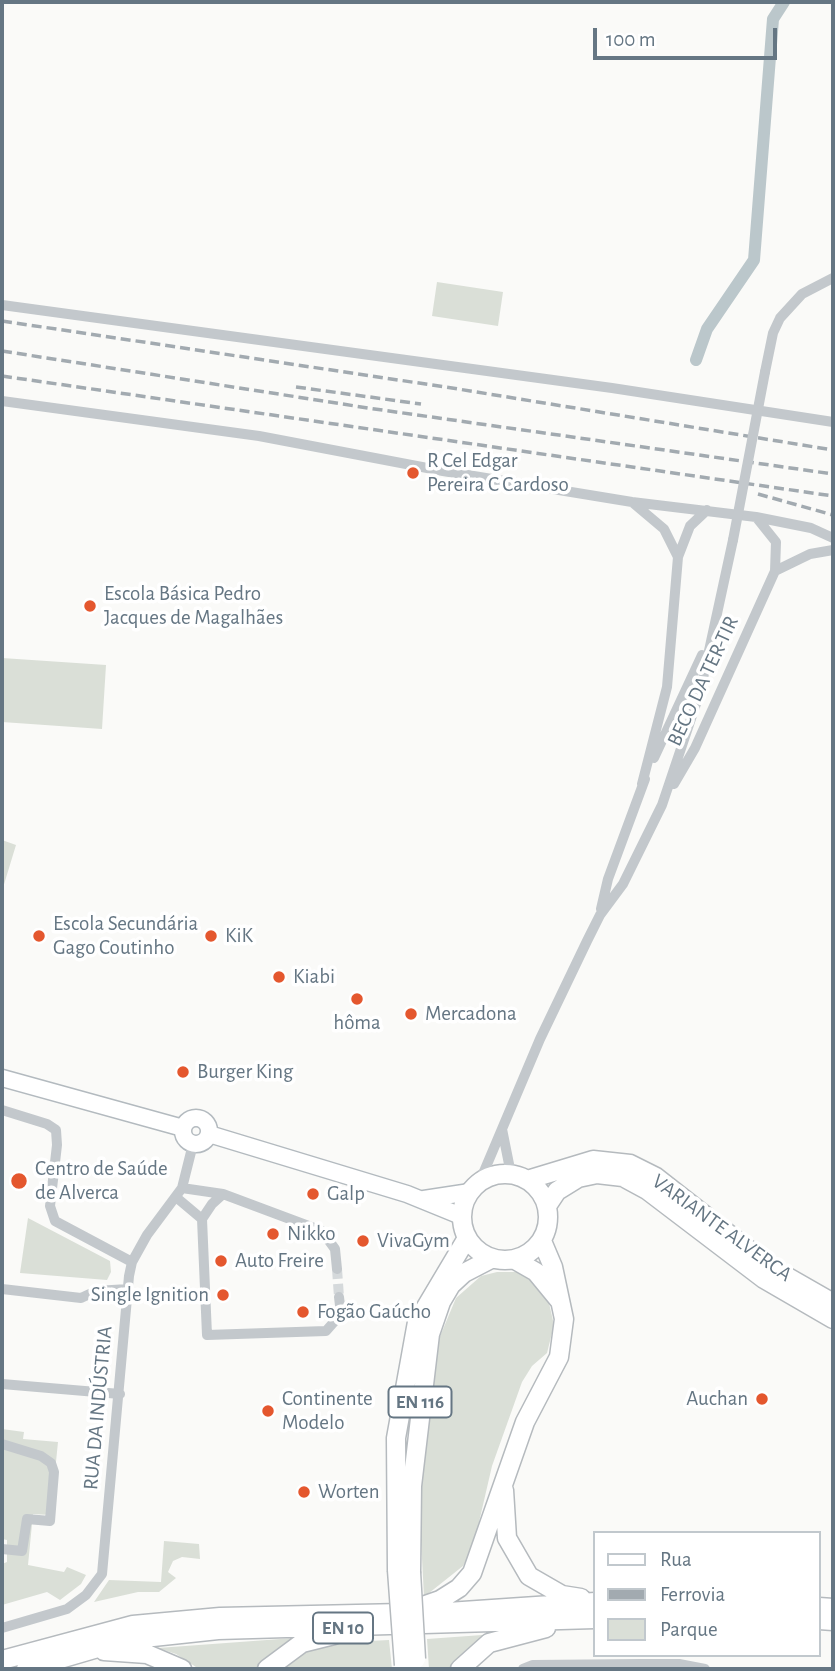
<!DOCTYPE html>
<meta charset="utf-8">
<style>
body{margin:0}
#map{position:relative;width:835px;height:1671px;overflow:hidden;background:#fafaf8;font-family:"Alegreya Sans",sans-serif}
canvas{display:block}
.frame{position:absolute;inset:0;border:4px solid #657683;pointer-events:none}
.legend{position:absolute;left:593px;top:1531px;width:228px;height:126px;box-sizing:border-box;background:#fff;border:2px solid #c1c8cd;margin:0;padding:9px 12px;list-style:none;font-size:21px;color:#657683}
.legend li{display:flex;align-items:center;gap:14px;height:35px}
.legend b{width:35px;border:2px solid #c1c8cd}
.scale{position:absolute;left:593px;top:28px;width:184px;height:32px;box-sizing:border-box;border:4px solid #657683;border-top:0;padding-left:9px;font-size:21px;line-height:24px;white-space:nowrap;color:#657683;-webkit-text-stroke:5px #fff;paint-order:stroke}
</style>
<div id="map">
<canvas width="835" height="1671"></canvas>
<div class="frame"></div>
<ul class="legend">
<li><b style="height:9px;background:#fff"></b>Rua</li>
<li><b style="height:9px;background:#a2aab0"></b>Ferrovia</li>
<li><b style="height:19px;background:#dadfd7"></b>Parque</li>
</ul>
<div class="scale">100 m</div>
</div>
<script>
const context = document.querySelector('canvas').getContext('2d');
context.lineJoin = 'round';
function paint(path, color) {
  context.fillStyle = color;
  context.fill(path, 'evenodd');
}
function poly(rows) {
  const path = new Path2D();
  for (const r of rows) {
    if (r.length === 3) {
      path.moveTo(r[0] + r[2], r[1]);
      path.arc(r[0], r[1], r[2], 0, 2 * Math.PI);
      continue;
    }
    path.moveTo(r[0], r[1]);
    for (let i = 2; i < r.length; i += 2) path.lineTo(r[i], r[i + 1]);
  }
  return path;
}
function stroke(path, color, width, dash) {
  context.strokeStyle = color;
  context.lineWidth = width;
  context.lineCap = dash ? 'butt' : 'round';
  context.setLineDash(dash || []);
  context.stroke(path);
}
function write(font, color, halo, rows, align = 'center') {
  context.font = font + ' "Alegreya Sans",sans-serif';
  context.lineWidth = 7;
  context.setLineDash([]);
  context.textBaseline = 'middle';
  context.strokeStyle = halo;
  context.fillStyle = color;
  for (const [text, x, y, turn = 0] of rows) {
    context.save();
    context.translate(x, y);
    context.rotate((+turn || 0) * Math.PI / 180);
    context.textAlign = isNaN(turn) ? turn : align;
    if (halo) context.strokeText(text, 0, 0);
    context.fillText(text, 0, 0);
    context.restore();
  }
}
const green = poly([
 [437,282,503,292,498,326,432,316],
 [2,658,106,665,102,729,2,722],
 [2,840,16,845,2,891],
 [28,1218,110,1261,111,1272,107,1280,20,1273],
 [497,1272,521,1272,538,1286,549,1303,554,1325,547,1353,532,1366,522,1382,492,1466,473,1548,463,1566,424,1597,418,1481,436,1346,456,1298,481,1276],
 [2,1429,24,1432,23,1439,58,1442,50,1521,50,1515,33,1514,28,1565,64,1572,67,1567,86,1575,81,1584,60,1600,47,1592,2,1605,2,1564,7,1562,7,1540,2,1539],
 [164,1541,199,1544,200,1559,182,1557,173,1561,168,1572,176,1578,159,1592,138,1592,94,1602,109,1580,161,1582],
 [496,1634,452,1669,429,1669,427,1639],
 [294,1638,265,1658,256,1669,199,1669,176,1654,158,1648],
 [389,1640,392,1669,277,1669,303,1652,328,1643]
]);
const canal = poly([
 [696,360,707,329,754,260,773,19,784,2]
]);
const minorTunnel = poly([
 [337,1269,339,1297]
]);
const minor = poly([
 [2,305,612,388,833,422],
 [765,372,773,333,780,318,802,294,833,278],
 [2,401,259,436,443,471,632,502,756,517,811,528,833,538],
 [632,502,664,529,678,557,667,687,642,784],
 [678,557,690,526,707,510],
 [775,571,810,554,833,550],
 [654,758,702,655],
 [674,784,695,748,775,571,776,542,756,517],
 [601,909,608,879,645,779],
 [2,1110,47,1124,56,1130,57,1145,50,1206,55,1221,132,1262],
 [502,1129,511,1174],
 [480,1181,540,1039,587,941,600,915,623,884,662,805,700,692,733,540],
 [182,1188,223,1194,322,1231,335,1249,337,1269],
 [223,1194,212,1204,202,1219,207,1335,326,1331,341,1314,339,1297],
 [177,1198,202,1219],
 [2,1289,81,1298,96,1291,128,1289],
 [2,1384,120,1394],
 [2,1444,41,1456,51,1463,54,1472,50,1521,27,1519,22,1551,2,1549],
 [2,1628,67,1609,86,1595,102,1574,129,1276,132,1262,147,1235,182,1188,193,1144],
 [523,1669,533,1665,640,1664,679,1664,705,1669]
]);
const secondary = poly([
 [2,1078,183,1128],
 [196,1131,13],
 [209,1134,407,1194,461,1216],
 [424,1199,470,1192]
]);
const primary = poly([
 [505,1217,43],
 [527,1180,593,1160,630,1164,656,1177,772,1268,833,1303],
 [547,1206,557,1191,578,1178,597,1174,623,1177,647,1190,764,1279,833,1319],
 [515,1260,536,1272,559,1300],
 [504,1490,507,1538,529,1576,562,1595,581,1598],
 [397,1570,396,1438,417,1322,467,1238],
 [411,1572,412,1486,430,1334,441,1302,451,1285,464,1273,491,1259],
 [420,1607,440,1600,459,1588,472,1573,525,1422,559,1357,564,1319,553,1267,542,1241],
 [819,1607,833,1608],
 [819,1620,833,1621],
 [104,1651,147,1654,182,1669],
 [2,1660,133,1625,220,1617,448,1612,595,1602],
 [26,1669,125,1640,218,1630,595,1619],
 [267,1669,302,1643,334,1635],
 [460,1669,489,1643,546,1628]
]);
const rail = poly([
 [2,321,452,388,833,450],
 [2,351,368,408,833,474],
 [2,376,833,496],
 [296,387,421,404],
 [758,494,833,515]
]);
const minorBridge = poly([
 [733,540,765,372]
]);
const primaryBridge = poly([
 [397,1570,404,1665],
 [411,1572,416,1659]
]);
const markers = [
 [413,473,7,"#e4572e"],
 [90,606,7,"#e4572e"],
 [39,936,7,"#e4572e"],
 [211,936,7,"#e4572e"],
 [279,977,7,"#e4572e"],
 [357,999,7,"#e4572e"],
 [411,1014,7,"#e4572e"],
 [183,1072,7,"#e4572e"],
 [19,1181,9,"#e4572e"],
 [313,1194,7,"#e4572e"],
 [273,1234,7,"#e4572e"],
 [363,1241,7,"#e4572e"],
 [221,1261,7,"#e4572e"],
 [223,1295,7,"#e4572e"],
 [303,1312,7,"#e4572e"],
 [762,1399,7,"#e4572e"],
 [268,1411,7,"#e4572e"],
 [304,1492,7,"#e4572e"]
];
const shields = [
 [420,1402,63],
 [343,1628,60]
];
const shieldNames = [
 ["EN 116",420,1402],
 ["EN 10",343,1628]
];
const poiNames = [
 ["R Cel Edgar",427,461],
 ["Pereira C Cardoso",427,485],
 ["Escola Básica Pedro",104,594],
 ["Jacques de Magalhães",104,618],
 ["Escola Secundária",53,924],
 ["Gago Coutinho",53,948],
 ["KiK",225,936],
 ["Kiabi",293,977],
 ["Mercadona",425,1014],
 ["hôma",357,1023,"center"],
 ["Burger King",197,1072],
 ["Centro de Saúde",35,1169],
 ["de Alverca",35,1193],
 ["Galp",327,1194],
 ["Nikko",287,1234],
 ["VivaGym",377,1241],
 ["Auto Freire",235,1261],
 ["Single Ignition",209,1295,"right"],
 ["Fogão Gaúcho",317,1312],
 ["Continente",282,1399],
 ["Modelo",282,1423],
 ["Auchan",748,1399,"right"],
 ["Worten",318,1492]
];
const streetNames = [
 ["BECO DA TER-TIR",703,681,-65],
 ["VARIANTE ALVERCA",722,1228,36],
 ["RUA DA INDÚSTRIA",98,1408,-85]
];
paint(green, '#dadfd7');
stroke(canal, '#bbc7cb', 12);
stroke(minorTunnel, '#d5d9db', 10, [10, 5]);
stroke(secondary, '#b3babf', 19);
stroke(primary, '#b5babe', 21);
stroke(minor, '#c3c8cc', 10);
stroke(secondary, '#fff', 16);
stroke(primary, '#fff', 18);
stroke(rail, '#a2aab0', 3.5, [10, 5]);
stroke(primaryBridge, '#b5babe', 21, []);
stroke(minorBridge, '#c3c8cc', 10);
stroke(primaryBridge, '#fff', 18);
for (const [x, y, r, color] of markers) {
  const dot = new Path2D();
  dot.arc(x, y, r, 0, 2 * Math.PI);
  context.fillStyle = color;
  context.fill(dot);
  stroke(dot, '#fff', 2.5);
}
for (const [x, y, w] of shields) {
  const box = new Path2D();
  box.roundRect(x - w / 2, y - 15.5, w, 31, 5);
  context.fillStyle = '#fff';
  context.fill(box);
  stroke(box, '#657683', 2);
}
write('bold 19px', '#657683', null, shieldNames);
write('21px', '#657683', '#fff', poiNames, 'left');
write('21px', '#657683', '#fff', streetNames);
</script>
